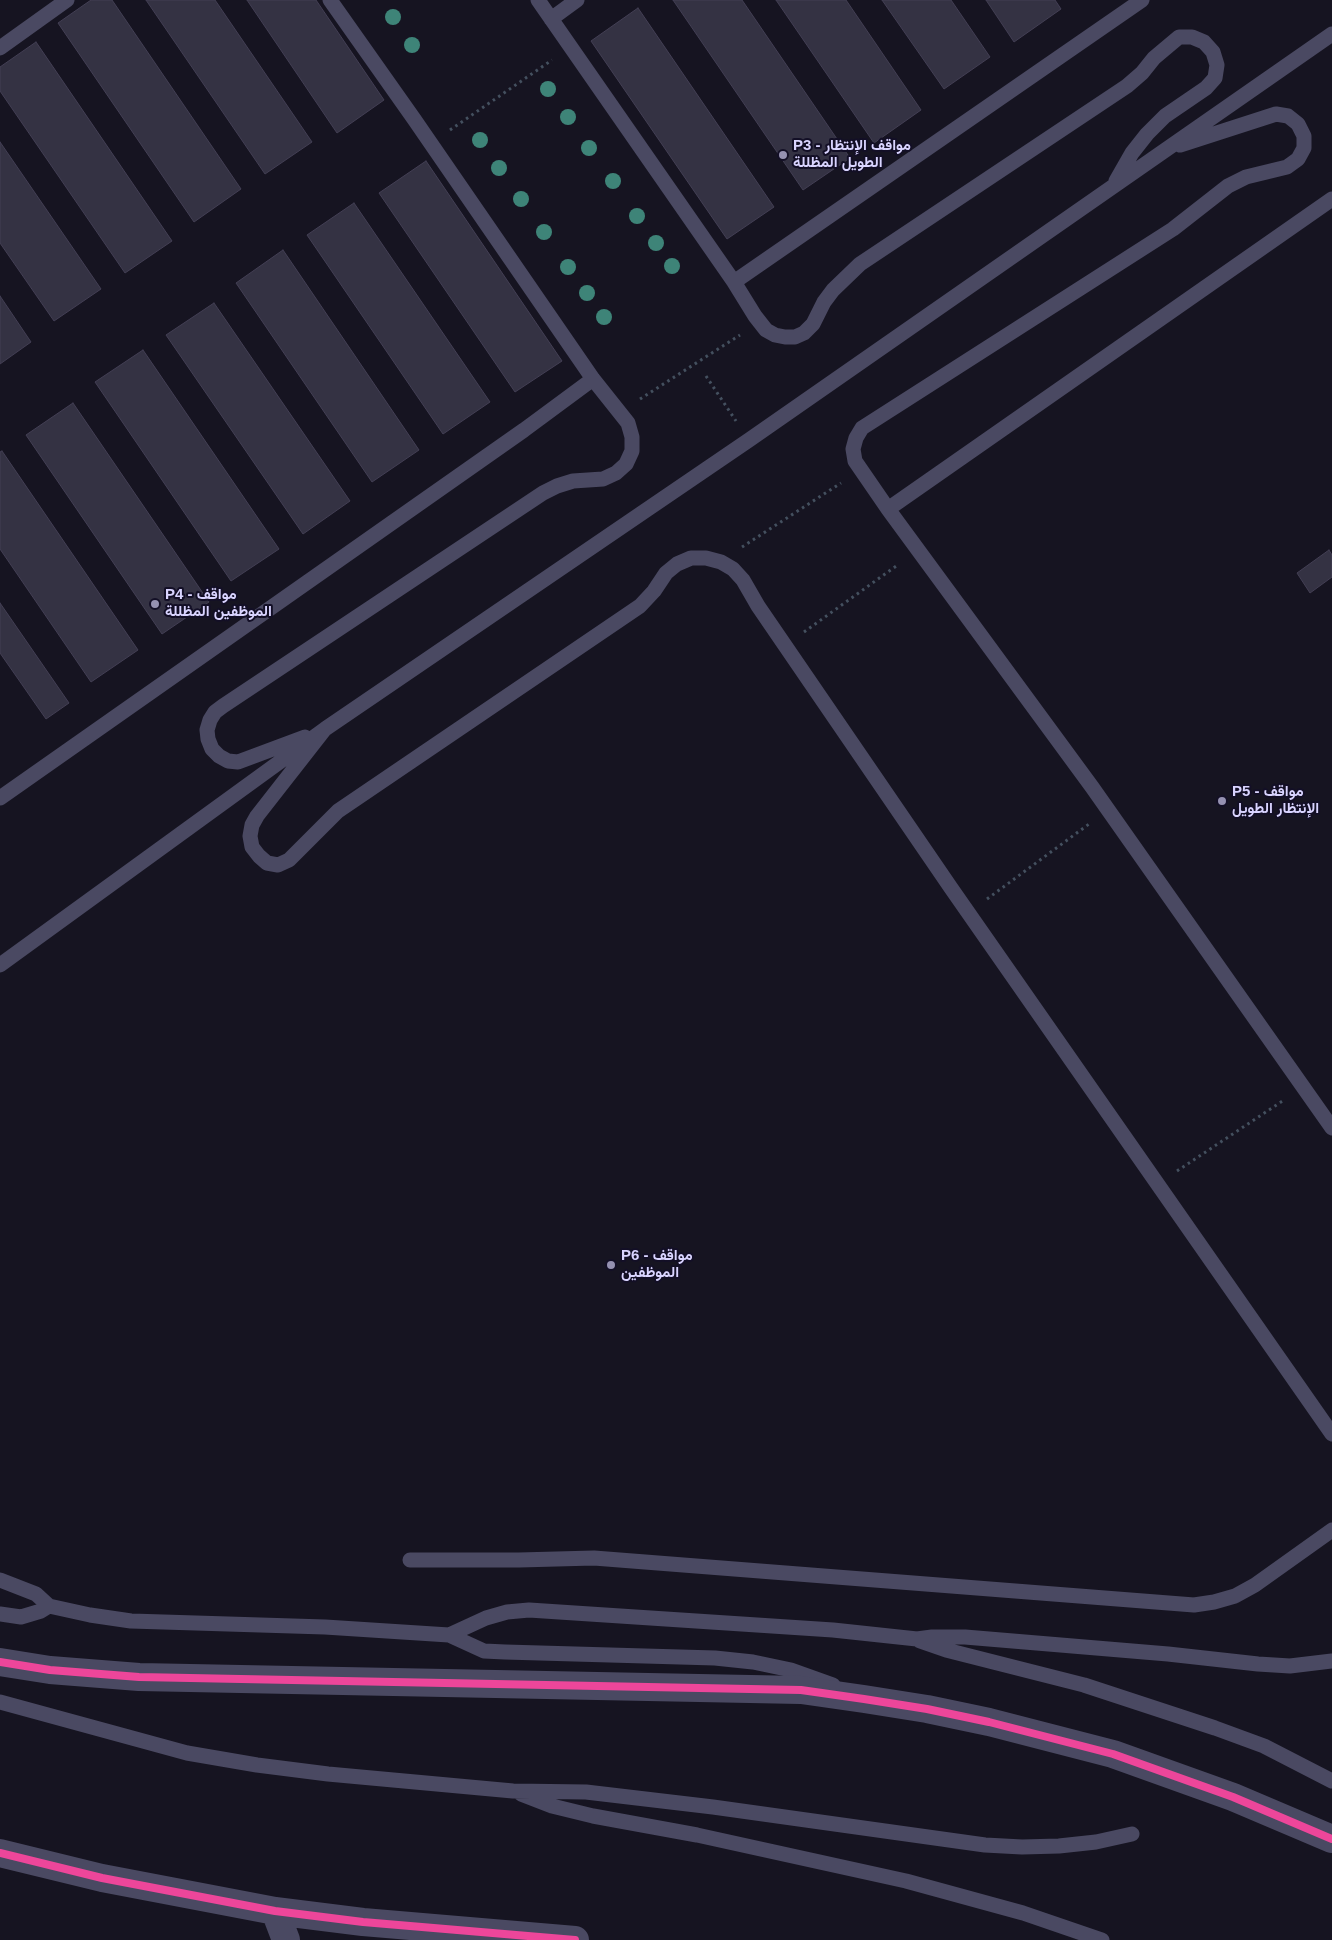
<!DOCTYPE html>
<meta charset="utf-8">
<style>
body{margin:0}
canvas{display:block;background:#161421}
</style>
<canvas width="1332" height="1940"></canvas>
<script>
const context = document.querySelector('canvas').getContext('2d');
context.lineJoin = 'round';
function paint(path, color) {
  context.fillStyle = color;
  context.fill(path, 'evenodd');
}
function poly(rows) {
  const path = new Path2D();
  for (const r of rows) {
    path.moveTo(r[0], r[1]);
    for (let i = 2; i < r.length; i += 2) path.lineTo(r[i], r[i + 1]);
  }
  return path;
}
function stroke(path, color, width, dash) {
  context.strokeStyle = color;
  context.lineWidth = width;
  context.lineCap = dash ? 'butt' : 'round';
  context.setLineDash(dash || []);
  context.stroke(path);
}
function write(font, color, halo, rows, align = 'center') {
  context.font = font + ' Arial,Vazirmatn,sans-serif';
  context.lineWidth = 4;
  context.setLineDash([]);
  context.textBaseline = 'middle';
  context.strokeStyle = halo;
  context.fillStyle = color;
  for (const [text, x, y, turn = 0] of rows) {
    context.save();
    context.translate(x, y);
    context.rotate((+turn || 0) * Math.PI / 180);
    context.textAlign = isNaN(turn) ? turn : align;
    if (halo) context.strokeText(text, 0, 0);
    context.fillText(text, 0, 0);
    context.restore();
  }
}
const building = poly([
 [91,0,112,0,241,189,194,222,58,23,91,0],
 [146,0,215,0,312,142,265,174,146,0],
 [247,0,316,0,384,100,337,133,247,0],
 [673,0,742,0,850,158,803,190,673,0],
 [776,0,846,0,921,110,874,143,776,0],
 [882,0,951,0,990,57,944,89,882,0],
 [986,0,1055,0,1061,9,1014,42,986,0],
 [638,8,774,207,727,239,591,41,638,8],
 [36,42,172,241,125,273,0,91,0,67,36,42],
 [0,142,101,289,54,321,0,243,0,142],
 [426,161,562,361,515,392,379,193,426,161],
 [354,203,490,402,443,434,307,235,354,203],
 [283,250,419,450,372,482,236,283,283,250],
 [0,296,31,342,0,364,0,296],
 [214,303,350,501,303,534,166,335,214,303],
 [143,350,279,549,231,581,95,382,143,350],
 [73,403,209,602,162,634,26,435,73,403],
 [2,451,138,650,91,682,0,549,0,452,2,451],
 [1329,550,1332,555,1332,577,1310,593,1297,573,1329,550],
 [0,603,69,703,46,719,0,653,0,603]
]);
const path = poly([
 [450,130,552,60],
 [706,376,736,421],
 [640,399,740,335],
 [742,547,841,483],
 [804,632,899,564],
 [987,899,1089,824],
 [1177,1171,1284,1100]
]);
const service = poly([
 [538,0,734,282,755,316,766,330,775,335,785,337,795,337,804,333,813,324,824,302,833,290,860,264,1127,86,1142,73,1154,58,1179,37,1192,37,1204,42,1213,52,1217,65,1215,78,1206,88,1165,116,1147,134,1132,153,1116,181],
 [551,19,577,0],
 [0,48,67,0],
 [1180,145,1276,114,1288,116,1298,124,1304,136,1304,148,1298,159,1287,167,1246,177,1228,186,1173,229,862,428,856,438,853,449,855,461,888,509,1092,787,1332,1128],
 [734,282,1142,0],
 [888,509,1332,199],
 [325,729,257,816,252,825,250,836,252,847,259,856,267,863,278,865,289,860,338,811,640,606,654,591,666,573,677,564,691,558,706,558,721,562,733,569,743,580,758,606,951,888,1332,1434],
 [305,737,238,762,228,761,219,756,212,749,208,739,207,730,210,720,215,712,223,706,543,493,557,486,573,481,603,479,616,473,626,464,632,451,632,437,628,423,593,379,414,119,330,0],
 [0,798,524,430,593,379],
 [0,965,325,729,749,440,1332,34],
 [410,1560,519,1560,594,1558,1194,1605,1214,1602,1235,1596,1255,1585,1332,1530],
 [0,1580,36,1594,49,1606,90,1615,131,1621,325,1627,449,1635,484,1651,505,1652,715,1658,753,1662,791,1670,833,1685],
 [0,1614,21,1617,41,1611,49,1606],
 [449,1635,486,1618,507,1612,529,1610,833,1630,917,1639,932,1637,965,1637,1168,1654,1258,1664,1290,1666,1332,1661],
 [920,1641,946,1650,1084,1685,1215,1728,1264,1746,1332,1781],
 [0,1702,187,1753,257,1765,328,1774,513,1791,586,1792,713,1807,985,1845,1022,1847,1059,1846,1096,1842,1132,1834],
 [521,1794,552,1806,593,1816,697,1835,906,1881,1023,1913,1102,1940]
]);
const minor = poly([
 [0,1853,102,1878,275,1911,363,1922,575,1940],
 [275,1911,286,1940]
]);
const tertiary = poly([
 [0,1662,50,1670,139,1677,801,1690,864,1699,927,1709,989,1722,1113,1754,1233,1797,1332,1839]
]);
const cycleway = poly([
 [0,1662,50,1670,139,1677,801,1690,864,1699,927,1709,989,1722,1113,1754,1233,1797,1332,1839],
 [0,1853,102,1878,275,1911,363,1922,575,1940]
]);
const trees = [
 [393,17],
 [412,45],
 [548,89],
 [568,117],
 [480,140],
 [589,148],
 [499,168],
 [613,181],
 [521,199],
 [637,216],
 [544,232],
 [656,243],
 [672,266],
 [568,267],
 [587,293],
 [604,317]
];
const markers = [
 [783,155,5,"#9591b1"],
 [155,604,5,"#9591b1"],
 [1222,801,5,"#9591b1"],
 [611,1265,5,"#9591b1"]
];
const poiNames = [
 ["P3 - مواقف الإنتظار",793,146],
 ["الطويل المظللة",793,163],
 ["P4 - مواقف",165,595],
 ["الموظفين المظللة",165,612],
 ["P5 - مواقف",1232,792],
 ["الإنتظار الطويل",1232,809],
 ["P6 - مواقف",621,1256],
 ["الموظفين",621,1273]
];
paint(building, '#343243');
stroke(building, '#433f54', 1);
stroke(path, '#44505f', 3, [2.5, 4]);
stroke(service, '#4a4962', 15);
stroke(minor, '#4a4962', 28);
stroke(tertiary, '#4a4962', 28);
stroke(cycleway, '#ed469a', 8);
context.fillStyle = '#3e8478';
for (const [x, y] of trees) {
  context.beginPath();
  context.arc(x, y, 8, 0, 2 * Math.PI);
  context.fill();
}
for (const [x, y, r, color] of markers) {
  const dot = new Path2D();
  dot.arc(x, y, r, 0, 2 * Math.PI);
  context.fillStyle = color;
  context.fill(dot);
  stroke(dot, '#130f26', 2);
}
write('bold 15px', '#d9d4ff', '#130f26', poiNames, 'left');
</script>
